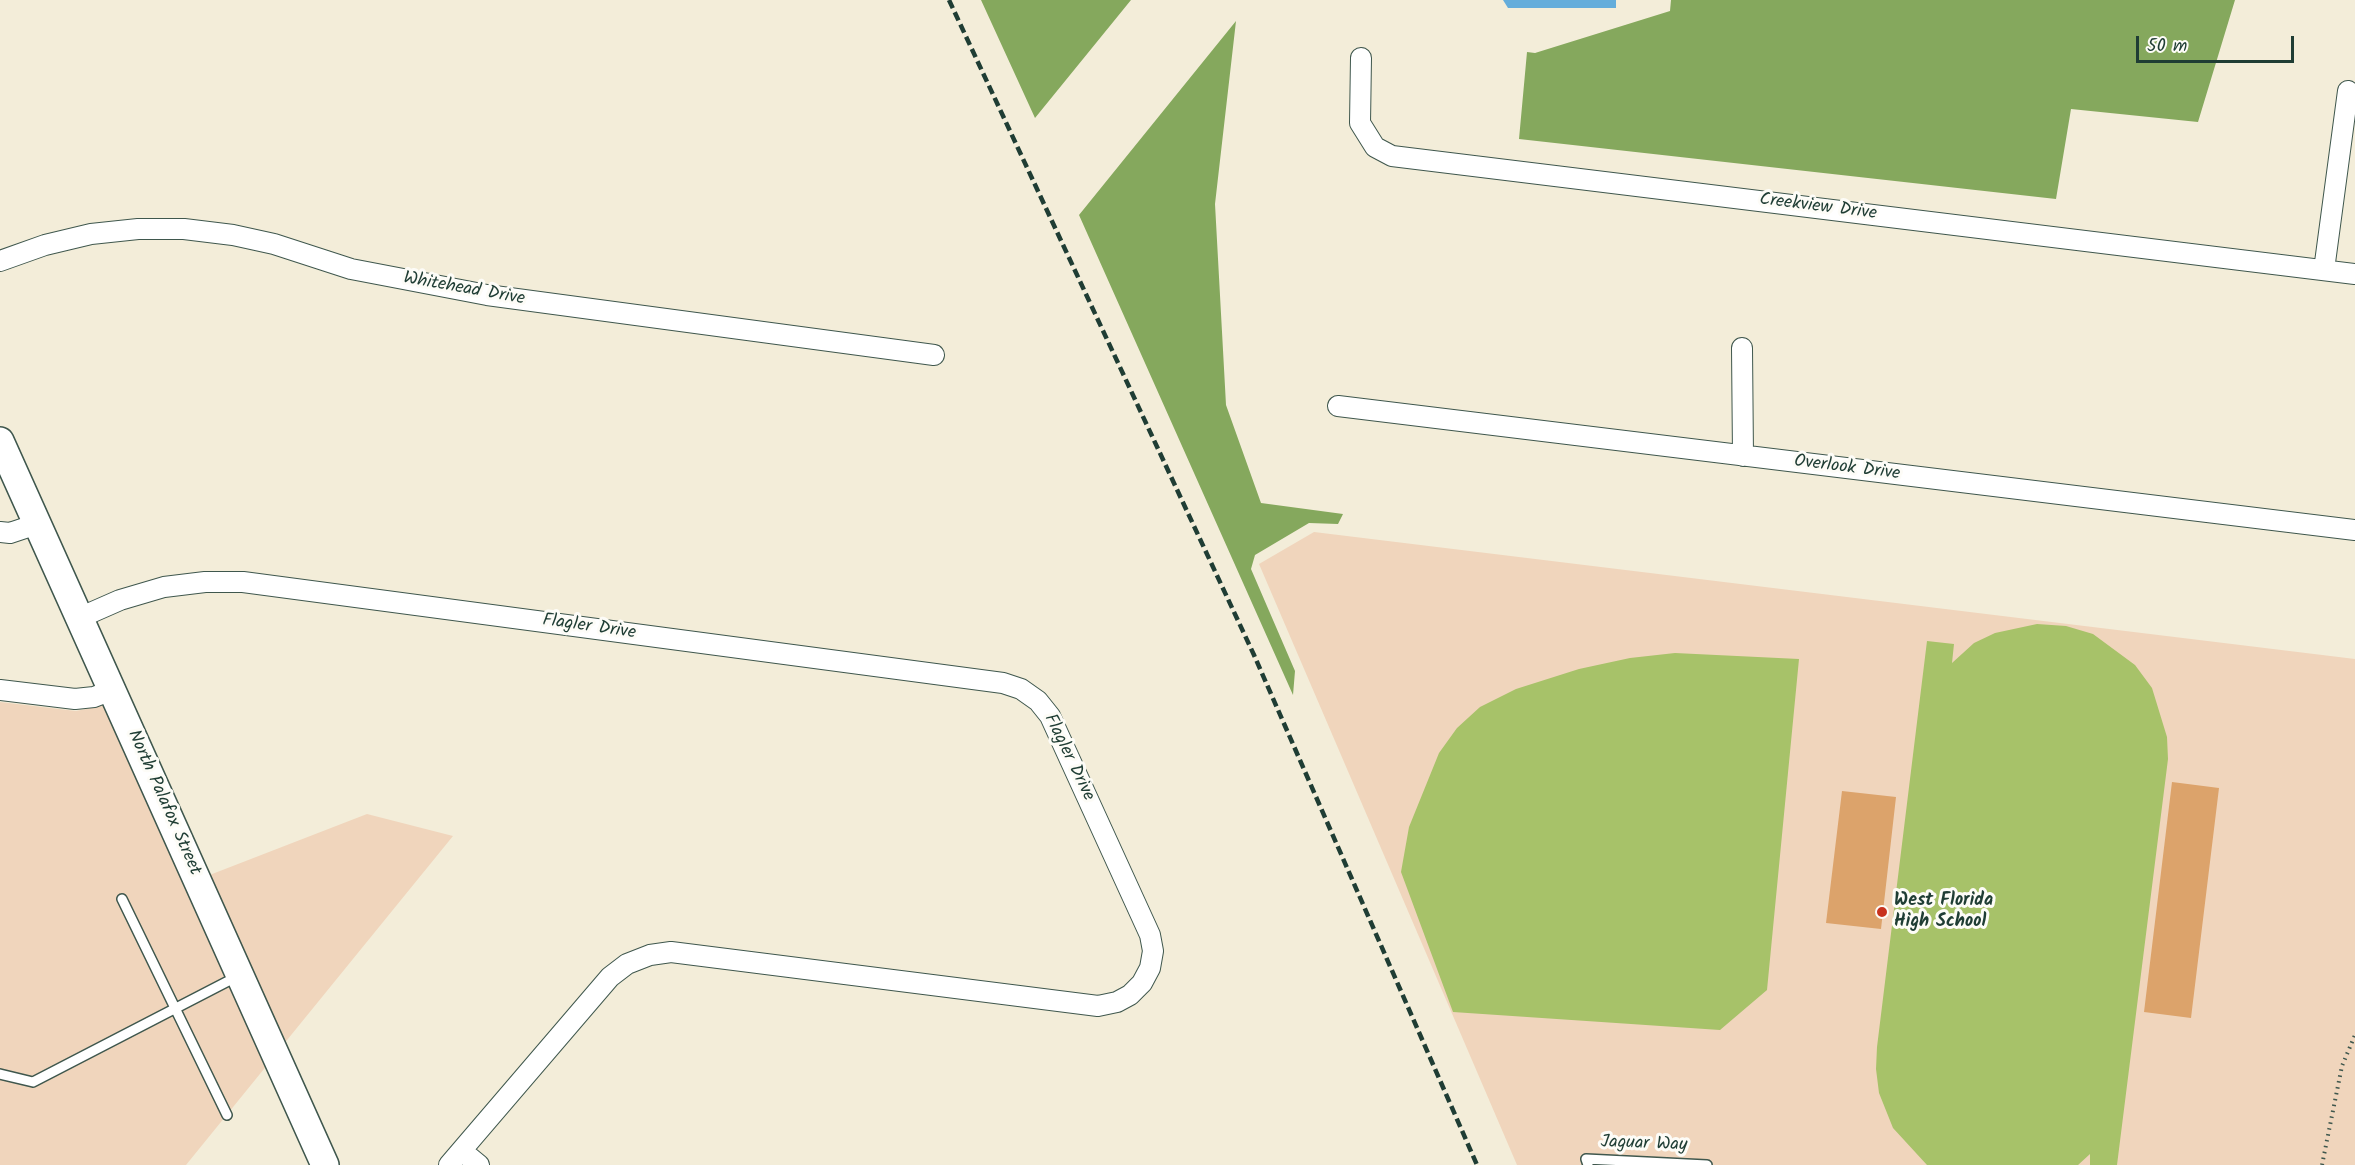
<!DOCTYPE html>
<style>
body{margin:0}
#map{position:relative;width:2355px;height:1165px;overflow:hidden;background:#f3edd9;font-family:Kalam,sans-serif}
canvas{display:block}
.scale{position:absolute;left:2136px;top:36px;width:158px;height:27px;box-sizing:border-box;border:3px solid #1f3d34;border-top:0;padding-left:8px;font-size:18px;line-height:21px;white-space:nowrap;color:#1f3d34;-webkit-text-stroke:4px #fdfcf7;paint-order:stroke}
</style>
<div id="map">
<canvas width="2355" height="1165"></canvas>
<div class="scale">50 m</div>
</div>
<script>
const context = document.querySelector('canvas').getContext('2d');
context.lineJoin = 'round';
function paint(path, color) {
  context.fillStyle = color;
  context.fill(path, 'evenodd');
}
function poly(rows) {
  const path = new Path2D();
  for (const r of rows) {
    path.moveTo(r[0], r[1]);
    for (let i = 2; i < r.length; i += 2) path.lineTo(r[i], r[i + 1]);
  }
  return path;
}
function stroke(path, color, width, dash) {
  context.strokeStyle = color;
  context.lineWidth = width;
  context.lineCap = dash ? 'butt' : 'round';
  context.setLineDash(dash || []);
  context.stroke(path);
}
function write(font, color, halo, rows, align = 'center') {
  context.font = font + ' Kalam,sans-serif';
  context.lineWidth = 6;
  context.setLineDash([]);
  context.textBaseline = 'middle';
  context.strokeStyle = halo;
  context.fillStyle = color;
  for (const [text, x, y, turn = 0] of rows) {
    context.save();
    context.translate(x, y);
    context.rotate((+turn || 0) * Math.PI / 180);
    context.textAlign = isNaN(turn) ? turn : align;
    if (halo) context.strokeText(text, 0, 0);
    context.fillText(text, 0, 0);
    context.restore();
  }
}
const built = poly([
 [1314,532,2355,659,2355,1165,1517,1165,1259,564],
 [0,702,76,711,106,705,268,1064,186,1165,0,1165],
 [367,814,453,836,283,1045,207,876]
]);
const green = poly([
 [2037,624,2066,626,2093,634,2135,665,2152,688,2167,737,2168,759,2117,1165,2090,1165,2090,1154,2078,1165,1927,1165,1893,1128,1879,1093,1876,1069,1877,1047,1927,641,1954,644,1952,663,1974,643,1995,633],
 [1675,653,1799,659,1767,990,1720,1030,1453,1012,1401,872,1409,827,1439,753,1457,728,1480,707,1516,689,1579,669,1630,658]
]);
const forest = poly([
 [981,0,1131,0,1035,118],
 [1671,0,2235,0,2198,122,2071,109,2056,199,1519,139,1527,52,1535,53,1670,11],
 [1236,21,1215,204,1226,405,1261,503,1343,514,1338,524,1309,523,1255,555,1251,569,1295,671,1293,695,1079,215]
]);
const water = poly([
 [1503,0,1616,0,1616,8,1508,8]
]);
const building = poly([
 [2172,782,2219,788,2191,1018,2144,1012],
 [1842,791,1896,797,1881,929,1826,923]
]);
const path = poly([
 [2322,1165,2342,1066,2355,1035]
]);
const lane = poly([
 [122,899,227,1115],
 [0,1074,33,1082,238,976],
 [1588,1165,1586,1159,1707,1165]
]);
const street = poly([
 [1361,58,1360,123,1375,147,1392,156,2355,274],
 [0,261,45,245,91,234,138,229,184,229,233,235,274,244,351,269,487,295,934,355],
 [2324,270,2348,91],
 [1742,348,1743,456],
 [1338,406,2355,530],
 [0,532,10,533,37,524],
 [79,618,120,600,164,587,205,582,243,582,1003,683,1021,689,1038,701,1050,716,1150,935,1153,951,1150,968,1142,983,1130,995,1117,1002,1098,1006,671,952,650,955,627,964,610,977,449,1165],
 [0,690,75,699,94,697,112,690],
 [462,1151,479,1165]
]);
const secondary = poly([
 [0,441,325,1165]
]);
const rail = poly([
 [949,0,1254,655,1477,1165]
]);
const markers = [
 [1882,912,6,"#c8321e"]
];
const streetNames = [
 ["Creekview Drive",1818,208,7],
 ["Whitehead Drive",464,290,10],
 ["Overlook Drive",1847,469,7],
 ["Flagler Drive",589,628,8],
 ["Flagler Drive",1068,758,64],
 ["North Palafox Street",163,803,66],
 ["Jaguar Way",1644,1145,2]
];
const poiNames = [
 ["West Florida",1894,902],
 ["High School",1894,923]
];
paint(built, '#f0d5bc');
paint(green, '#a7c269');
paint(forest, '#85a85d');
paint(water, '#64addb');
paint(building, '#dca36b');
stroke(lane, '#3f574d', 12);
stroke(street, '#3f574d', 22);
stroke(secondary, '#3f574d', 30);
stroke(path, '#3f574d', 4, [1.5, 4.5]);
stroke(lane, '#fff', 9);
stroke(street, '#fff', 20);
stroke(secondary, '#fff', 27);
stroke(rail, '#1f3d34', 4.5, [9, 4.5]);
for (const [x, y, r, color] of markers) {
  const dot = new Path2D();
  dot.arc(x, y, r, 0, 2 * Math.PI);
  context.fillStyle = color;
  context.fill(dot);
  stroke(dot, '#fdfcf7', 2);
}
write('18px', '#1f3d34', '#fdfcf7', streetNames);
write('bold 18px', '#1f3d34', '#fdfcf7', poiNames, 'left');
</script>
